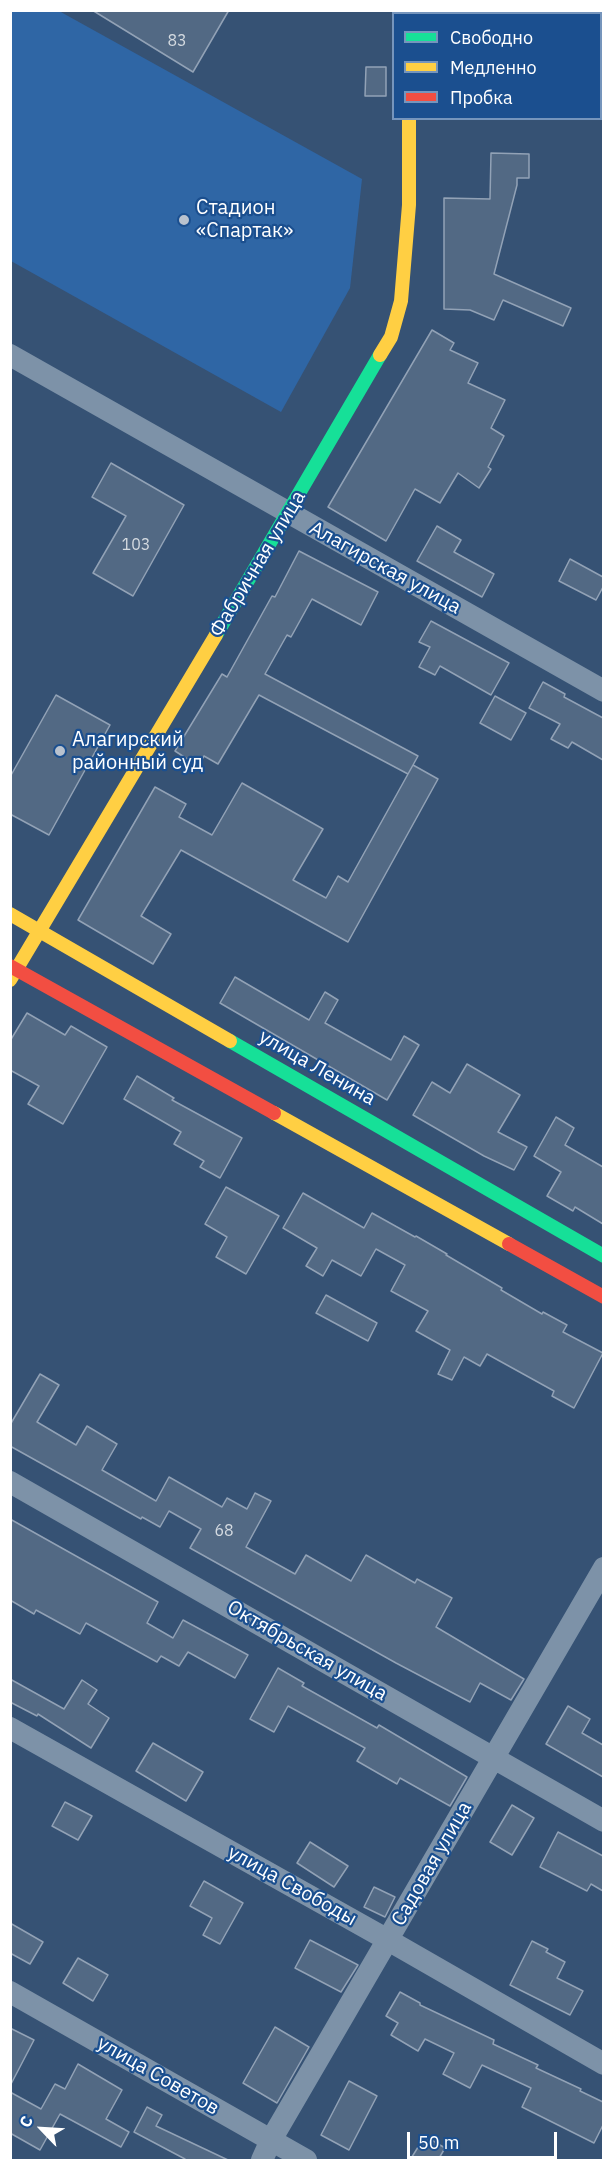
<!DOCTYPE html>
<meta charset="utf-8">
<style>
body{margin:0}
#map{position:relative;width:614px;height:2171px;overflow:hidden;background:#365274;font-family:"IBM Plex Sans",sans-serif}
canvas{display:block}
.frame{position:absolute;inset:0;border:12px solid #fff;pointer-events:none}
.legend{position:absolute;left:392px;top:12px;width:210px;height:108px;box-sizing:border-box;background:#1b4f8f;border:2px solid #7695bc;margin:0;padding:8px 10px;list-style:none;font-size:18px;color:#fff}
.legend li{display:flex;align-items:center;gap:12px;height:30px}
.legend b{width:30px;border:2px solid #7695bc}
.north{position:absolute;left:12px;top:2099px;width:60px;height:60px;-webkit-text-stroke:4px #1b4f8f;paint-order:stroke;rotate:295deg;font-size:16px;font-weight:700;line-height:24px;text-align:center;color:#fff}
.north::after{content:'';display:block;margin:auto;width:21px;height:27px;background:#fff;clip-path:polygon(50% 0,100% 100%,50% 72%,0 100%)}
.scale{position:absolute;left:407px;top:2132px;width:150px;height:27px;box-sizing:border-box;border:3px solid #fff;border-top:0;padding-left:8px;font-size:18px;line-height:21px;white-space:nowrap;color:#fff;-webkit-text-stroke:4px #1b4f8f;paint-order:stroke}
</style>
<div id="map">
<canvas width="614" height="2171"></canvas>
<div class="frame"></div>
<ul class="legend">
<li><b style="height:8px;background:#16e098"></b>Свободно</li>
<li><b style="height:8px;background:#ffcf43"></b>Медленно</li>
<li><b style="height:8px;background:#f24e42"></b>Пробка</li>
</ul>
<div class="north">С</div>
<div class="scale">50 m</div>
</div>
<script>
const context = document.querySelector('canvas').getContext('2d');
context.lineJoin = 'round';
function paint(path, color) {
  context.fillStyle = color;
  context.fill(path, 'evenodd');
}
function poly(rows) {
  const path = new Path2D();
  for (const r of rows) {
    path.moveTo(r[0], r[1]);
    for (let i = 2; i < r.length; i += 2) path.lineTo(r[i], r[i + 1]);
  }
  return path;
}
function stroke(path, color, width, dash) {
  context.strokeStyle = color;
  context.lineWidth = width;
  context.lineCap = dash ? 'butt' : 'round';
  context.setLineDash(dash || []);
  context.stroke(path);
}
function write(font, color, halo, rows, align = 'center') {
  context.font = font + ' "IBM Plex Sans",sans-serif';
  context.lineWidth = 4.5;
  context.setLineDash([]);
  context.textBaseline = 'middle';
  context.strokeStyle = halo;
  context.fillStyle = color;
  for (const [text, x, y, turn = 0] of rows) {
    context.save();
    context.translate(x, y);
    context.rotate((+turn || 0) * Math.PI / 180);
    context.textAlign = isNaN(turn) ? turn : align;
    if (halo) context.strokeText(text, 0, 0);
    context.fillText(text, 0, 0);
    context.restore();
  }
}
const green = poly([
 [11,10,59,11,362,179,350,288,281,412,11,261]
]);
const building = poly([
 [92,10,229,10,193,72,92,10],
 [366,67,386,67,386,96,365,96,366,67],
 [491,153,529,154,529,178,517,178,517,185,494,274,571,308,563,326,503,300,494,320,470,310,444,309,444,198,490,199,491,153],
 [432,330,454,343,450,350,478,363,468,383,505,400,491,428,504,436,488,467,491,469,479,488,458,473,440,503,415,489,386,541,328,507,432,330],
 [111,463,184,505,133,596,93,573,126,516,92,497,111,463],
 [437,526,461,540,454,552,494,574,482,597,417,561,437,526],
 [299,551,378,592,361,625,312,599,291,637,287,635,265,674,418,756,408,774,259,695,218,764,204,756,198,766,175,751,222,674,227,677,272,596,275,597,299,551],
 [570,559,603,577,603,587,596,600,559,581,570,559],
 [431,621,509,663,491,695,440,666,435,675,419,667,430,647,419,642,431,621],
 [543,682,565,694,564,697,603,718,603,760,572,742,568,748,551,739,560,724,529,708,543,682],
 [56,695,110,725,49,835,10,814,10,777,56,695],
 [495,696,526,713,511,740,480,723,495,696],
 [413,765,438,779,348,942,181,850,141,916,171,934,153,964,78,920,155,787,186,804,179,817,212,835,242,783,323,829,293,880,326,898,338,876,348,882,413,765],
 [235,977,309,1020,325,992,338,1000,325,1023,391,1060,404,1036,419,1045,387,1100,220,1003,235,977],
 [27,1013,65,1035,71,1026,107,1047,63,1124,28,1104,39,1086,10,1070,10,1041,27,1013],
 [467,1064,520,1095,498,1132,527,1147,514,1170,484,1156,413,1115,432,1082,450,1093,467,1064],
 [137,1076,174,1098,172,1100,242,1138,220,1178,200,1167,204,1161,174,1144,181,1132,124,1099,137,1076],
 [556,1117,574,1128,565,1145,603,1167,603,1224,575,1207,573,1211,547,1196,561,1172,534,1156,556,1117],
 [226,1187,279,1216,246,1274,216,1257,227,1237,205,1224,226,1187],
 [303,1193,364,1228,372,1213,415,1237,416,1236,447,1254,446,1255,502,1288,501,1290,542,1314,543,1312,567,1325,563,1332,603,1353,574,1408,552,1396,554,1391,487,1354,480,1366,464,1357,452,1380,438,1374,450,1350,416,1331,428,1311,391,1291,405,1265,376,1249,361,1276,332,1260,323,1276,306,1266,317,1248,283,1228,303,1193],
 [326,1295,377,1323,368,1341,316,1313,326,1295],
 [40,1374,59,1385,37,1422,76,1445,87,1426,117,1444,102,1470,156,1501,169,1477,222,1507,227,1498,247,1509,255,1493,271,1501,246,1547,295,1574,306,1555,351,1581,366,1555,415,1583,417,1579,452,1598,436,1627,524,1679,511,1700,480,1683,470,1702,396,1663,190,1548,201,1529,169,1511,160,1527,142,1517,141,1519,10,1446,10,1425,40,1374],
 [10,1519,158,1602,147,1623,173,1638,183,1620,248,1655,235,1678,188,1652,179,1666,161,1656,157,1662,86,1623,80,1634,36,1610,34,1614,10,1600,10,1519],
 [278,1668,304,1683,302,1686,377,1728,379,1725,467,1777,450,1806,400,1778,397,1784,357,1761,365,1748,288,1706,274,1732,250,1719,278,1668],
 [10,1679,64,1709,82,1680,97,1690,88,1704,109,1718,91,1748,38,1714,37,1716,10,1702,10,1679],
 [568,1706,590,1719,582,1733,603,1745,603,1777,546,1744,568,1706],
 [153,1743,203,1772,186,1801,136,1771,153,1743],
 [65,1802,92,1816,78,1840,52,1826,65,1802],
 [512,1805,534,1818,512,1855,490,1842,512,1805],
 [558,1832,603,1856,603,1891,591,1884,587,1891,540,1867,558,1832],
 [310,1842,348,1866,334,1887,297,1863,310,1842],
 [204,1881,243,1903,220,1944,203,1935,212,1918,190,1906,204,1881],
 [374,1887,395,1897,385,1917,364,1907,374,1887],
 [10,1923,43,1942,30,1964,10,1953,10,1923],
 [310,1940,358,1965,341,1992,295,1968,310,1940],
 [532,1941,548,1949,546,1952,565,1962,557,1978,583,1991,570,2015,510,1985,532,1941],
 [78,1958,108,1975,93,2001,63,1983,78,1958],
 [400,1992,420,2003,420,2005,494,2040,493,2044,538,2065,536,2068,581,2089,580,2091,603,2102,603,2125,594,2143,522,2107,531,2088,482,2065,470,2088,443,2074,454,2053,425,2039,418,2051,391,2035,398,2023,386,2016,400,1992],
 [275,2027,309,2047,277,2103,243,2083,275,2027],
 [10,2028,34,2040,10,2086,10,2028],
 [78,2064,122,2090,106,2119,129,2132,121,2147,60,2114,40,2150,10,2133,10,2092,41,2109,55,2084,65,2089,78,2064],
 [349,2081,377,2096,349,2150,321,2135,349,2081],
 [147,2107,162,2115,156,2126,228,2160,184,2160,185,2159,134,2132,147,2107],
 [425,2136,445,2148,438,2160,410,2160,425,2136]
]);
const street = poly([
 [417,14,418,10],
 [10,355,604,691],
 [10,1482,604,1821],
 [10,1728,388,1940,604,2064],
 [10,1992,306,2160],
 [262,2160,271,2140,604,1568]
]);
const fast = poly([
 [216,635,380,355],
 [230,1041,604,1256]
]);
const slow = poly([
 [600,30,604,31],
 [380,355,391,337,401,301,409,205,409,118],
 [10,914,230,1041],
 [10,980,216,635],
 [274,1113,509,1244]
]);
const jam = poly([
 [542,10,551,14],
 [10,966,274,1113],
 [509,1244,604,1297]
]);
const markers = [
 [184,220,6,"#b9c2ce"],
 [60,751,6,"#b9c2ce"]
];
const numberNames = [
 ["83",177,41],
 ["103",136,545],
 ["68",224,1531]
];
const poiNames = [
 ["Стадион",196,208],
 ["«Спартак»",196,231],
 ["Алагирский",72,740],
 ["районный суд",72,763]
];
const streetNames = [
 ["Фабричная улица",258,564,-59],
 ["Алагирская улица",385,568,29],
 ["улица Ленина",317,1068,30],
 ["Октябрьская улица",307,1651,30],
 ["Садовая улица",432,1864,-60],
 ["улица Свободы",292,1886,29],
 ["улица Советов",158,2076,30]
];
paint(green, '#2f66a5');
paint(building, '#526984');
stroke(building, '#92a2b6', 1.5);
stroke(street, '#7d92a8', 22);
stroke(fast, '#16e098', 14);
stroke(slow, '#ffcf43', 14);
stroke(jam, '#f24e42', 14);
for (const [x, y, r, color] of markers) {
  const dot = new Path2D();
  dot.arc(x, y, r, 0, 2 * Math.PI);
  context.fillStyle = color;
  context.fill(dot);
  stroke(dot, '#1b4f8f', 2);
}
write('16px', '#d4dae0', null, numberNames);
write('20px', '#fff', '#1b4f8f', poiNames, 'left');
write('20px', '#fff', '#1b4f8f', streetNames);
</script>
